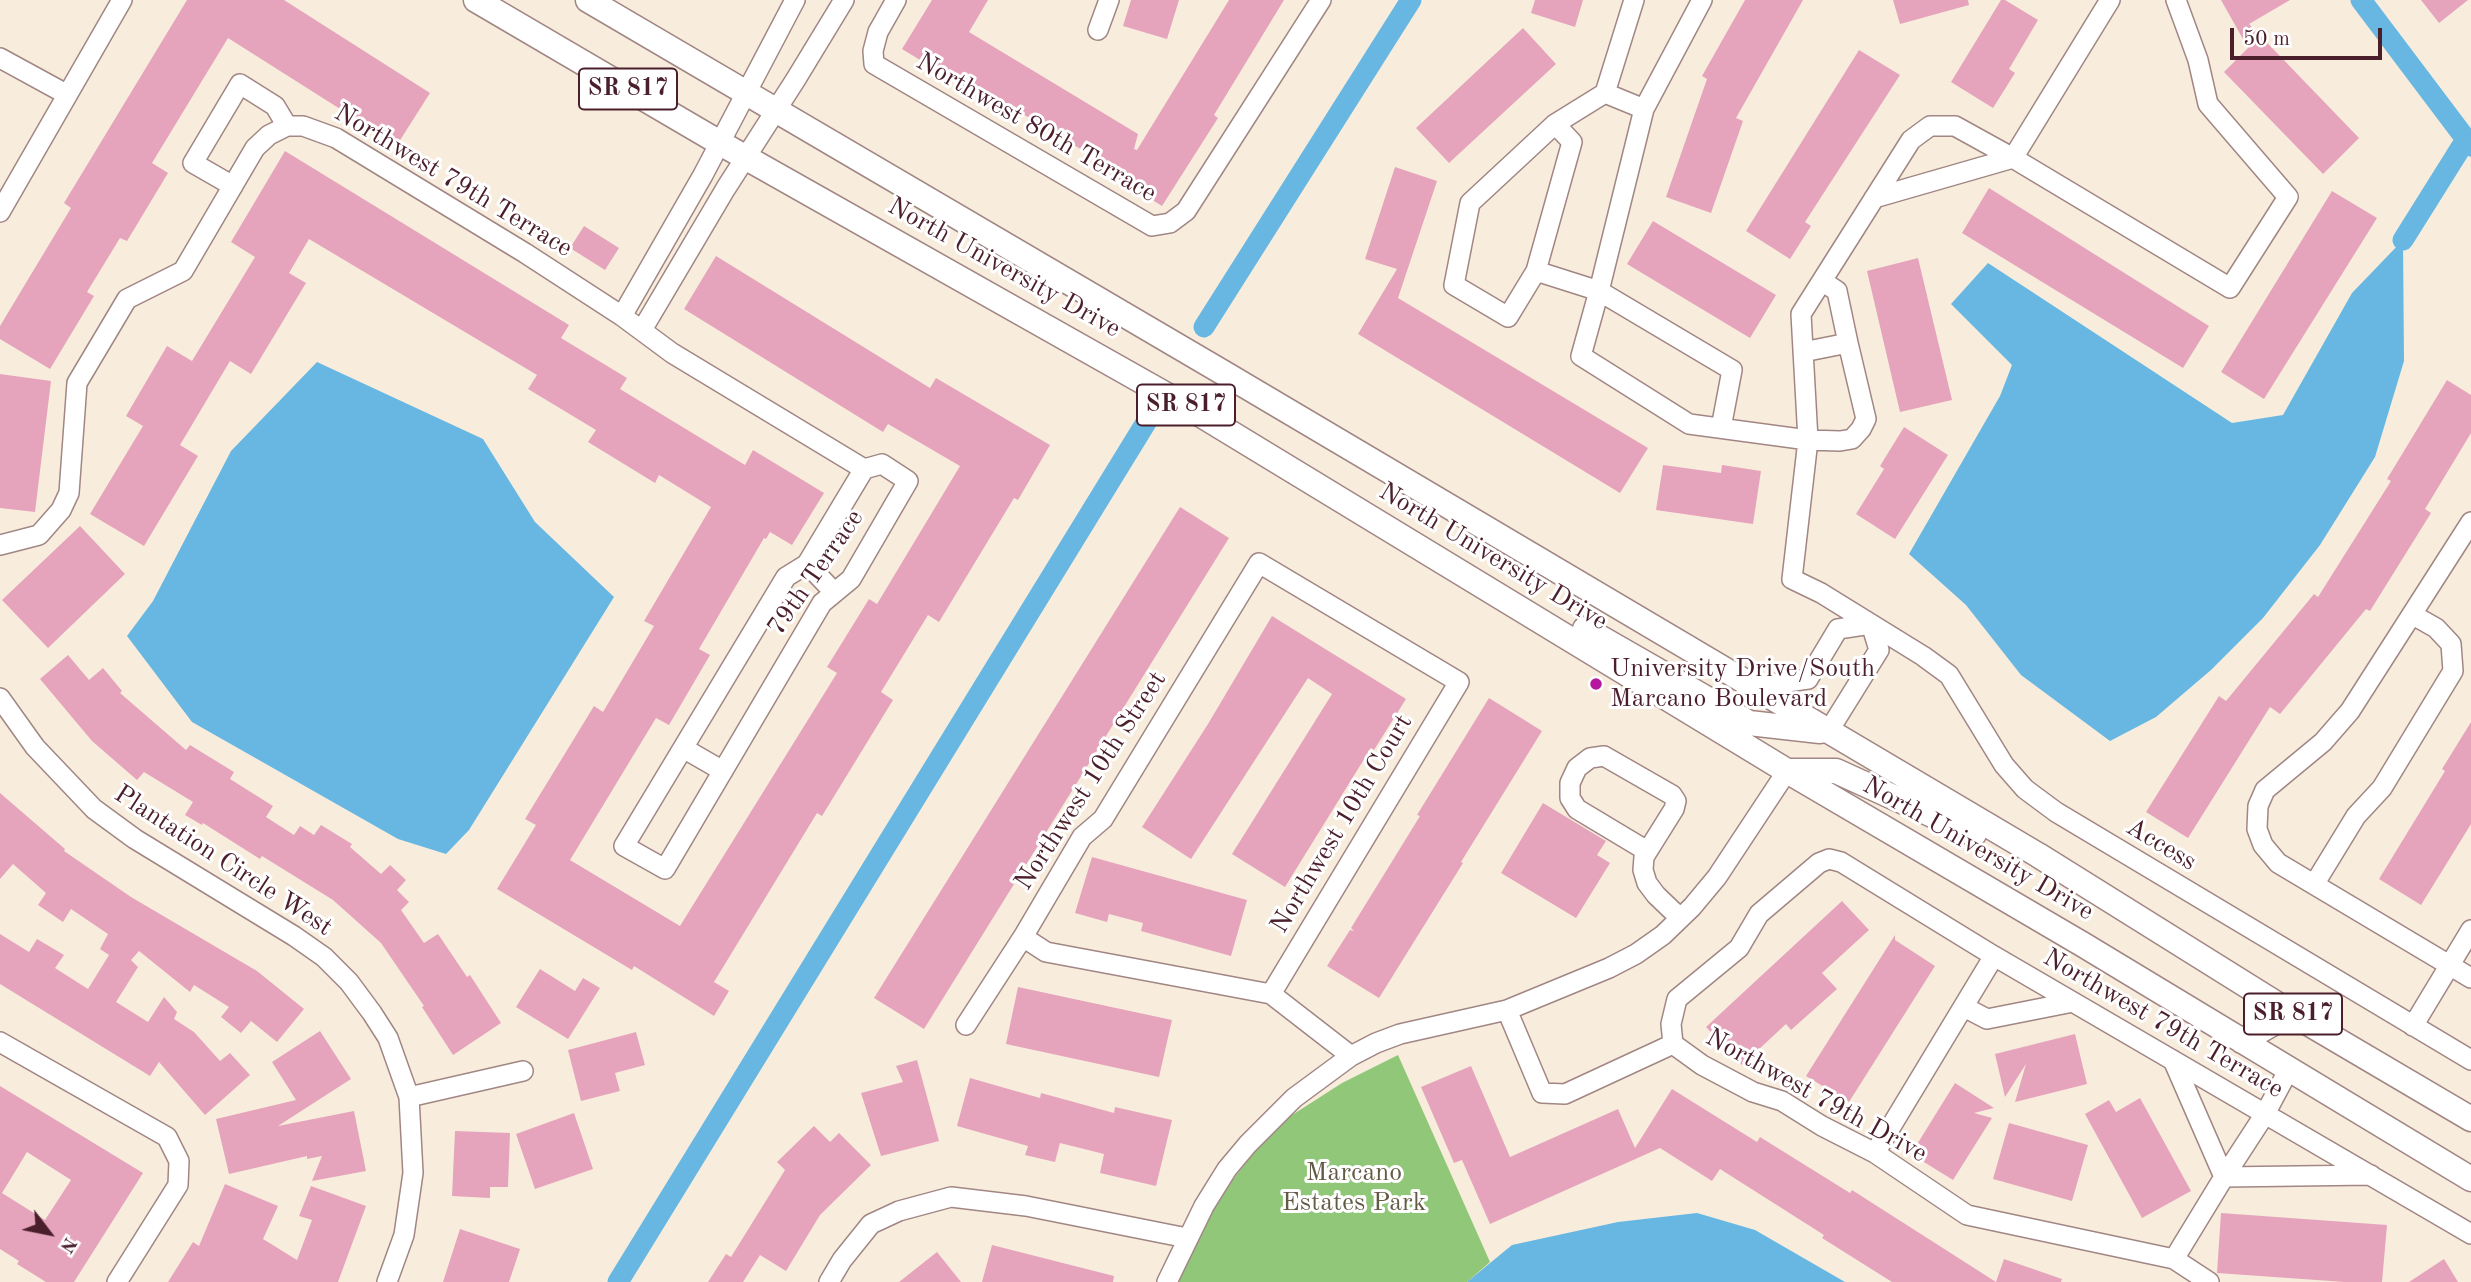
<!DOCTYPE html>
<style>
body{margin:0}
#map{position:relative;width:2471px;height:1282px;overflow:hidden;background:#f8eddd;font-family:"Old Standard TT",serif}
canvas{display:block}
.north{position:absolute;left:14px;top:1198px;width:70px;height:70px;-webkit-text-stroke:5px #fff;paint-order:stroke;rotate:122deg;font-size:19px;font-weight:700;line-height:28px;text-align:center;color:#4a1f2b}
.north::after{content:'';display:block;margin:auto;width:24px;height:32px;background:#4a1f2b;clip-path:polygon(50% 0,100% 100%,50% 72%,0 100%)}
.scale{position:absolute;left:2230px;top:28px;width:152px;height:32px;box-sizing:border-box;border:4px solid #4a1f2b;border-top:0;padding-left:9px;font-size:21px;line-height:24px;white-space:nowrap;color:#4a1f2b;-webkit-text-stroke:5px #fff;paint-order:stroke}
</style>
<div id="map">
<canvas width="2471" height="1282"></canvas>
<div class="north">N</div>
<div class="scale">50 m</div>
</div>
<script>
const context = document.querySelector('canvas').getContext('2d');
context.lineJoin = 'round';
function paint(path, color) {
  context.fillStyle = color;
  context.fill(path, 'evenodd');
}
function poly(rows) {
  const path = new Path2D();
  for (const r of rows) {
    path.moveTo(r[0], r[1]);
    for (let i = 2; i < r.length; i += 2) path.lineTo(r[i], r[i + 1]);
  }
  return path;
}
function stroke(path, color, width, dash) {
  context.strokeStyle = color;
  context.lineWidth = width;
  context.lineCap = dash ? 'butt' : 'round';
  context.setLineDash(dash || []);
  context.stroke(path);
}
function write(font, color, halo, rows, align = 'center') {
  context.font = font + ' "Old Standard TT",serif';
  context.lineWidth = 6;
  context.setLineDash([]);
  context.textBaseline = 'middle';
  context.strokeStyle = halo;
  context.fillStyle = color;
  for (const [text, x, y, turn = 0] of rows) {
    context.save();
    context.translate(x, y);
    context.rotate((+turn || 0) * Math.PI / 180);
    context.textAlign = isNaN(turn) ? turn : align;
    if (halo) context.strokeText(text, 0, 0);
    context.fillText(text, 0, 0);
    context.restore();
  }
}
const green = poly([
 [1398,1055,1490,1262,1467,1282,1179,1282,1200,1221,1275,1126,1342,1083]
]);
const water = poly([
 [2403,240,2404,361,2375,457,2320,545,2263,618,2211,670,2156,717,2110,741,2021,675,1966,605,1909,554,2000,396,2012,365,1951,304,1988,263,2232,423,2283,415,2352,293],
 [317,362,483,439,535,522,614,597,469,830,446,854,398,839,192,722,127,636,153,601,231,451],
 [1697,1213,1755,1230,1845,1282,1467,1282,1512,1245,1618,1222]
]);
const canal = poly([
 [2361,0,2471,146],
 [2403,240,2465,141],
 [1204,327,1411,0],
 [618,1282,1150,416]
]);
const building = poly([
 [187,0,284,0,430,93,397,145,228,38,152,163,168,173,127,241,120,238,87,292,94,296,50,369,0,339,0,326,71,208,64,203],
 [932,0,988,0,969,32,1138,134,1134,149,1137,150,1229,0,1284,0,1214,115,1218,118,1162,206,1112,175,1115,170,980,88,976,94,902,49],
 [1131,0,1179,0,1167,39,1123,26],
 [1535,0,1583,0,1575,27,1531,13],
 [1745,0,1803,0,1736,118,1743,121,1711,213,1666,197,1707,79,1702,76],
 [1893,0,1968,0,1969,5,1900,24],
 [2001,0,2005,0,2038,20,2009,69,2015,73,1993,108,1951,82],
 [2221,0,2290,0,2249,24,2359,138,2323,174,2224,72,2248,48],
 [2421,0,2468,0,2439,23],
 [1523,28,1556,64,1449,163,1416,128],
 [1859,50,1900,75,1805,222,1811,226,1790,259,1746,231],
 [285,151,569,325,561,338,627,378,620,389,745,465,753,450,824,493,792,545,770,532,766,539,764,538,699,649,710,655,669,725,656,718,570,860,680,926,837,673,827,667,869,599,877,604,960,466,888,424,883,432,684,309,716,256,930,388,936,378,1050,445,1018,500,1014,498,939,622,928,615,881,692,893,700,822,816,817,813,714,982,729,991,714,1016,634,966,632,970,497,889,536,825,525,819,594,706,603,712,654,626,644,621,711,507,659,475,655,483,588,442,596,430,528,389,537,375,309,239,289,273,306,283,251,374,230,361,180,445,198,456,144,546,90,514,143,426,126,416,167,346,192,361,255,257,231,242],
 [1395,167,1437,181,1398,298,1648,448,1620,493,1358,334,1397,269,1365,259],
 [1989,188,2209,326,2183,368,1962,233],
 [2332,191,2377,218,2264,399,2221,372],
 [1653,221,1776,295,1750,338,1627,264],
 [584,226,619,248,605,270,570,248],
 [1918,258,1952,400,1900,412,1867,271],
 [0,374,51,381,35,512,0,508],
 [2447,380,2471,395,2471,433,2425,509,2431,513,2370,611,2366,609,2280,714,2270,707,2188,838,2146,812,2219,696,2226,701,2314,594,2318,597,2391,481,2387,479],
 [1904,427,1948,455,1895,539,1856,514,1884,469,1880,466],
 [1663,465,1721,473,1722,465,1761,471,1753,524,1656,510],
 [1180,507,1229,538,924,1029,874,998],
 [80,526,125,574,48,648,2,600],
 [1272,616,1406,699,1374,750,1371,748,1285,887,1232,854,1332,694,1308,678,1191,859,1142,827,1208,724],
 [68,655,89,680,103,668,122,691,120,693,186,750,190,745,234,772,230,779,273,806,266,817,294,835,300,826,314,835,321,825,352,844,350,847,381,874,390,865,406,880,397,890,409,902,401,910,424,943,438,934,467,977,470,975,501,1023,453,1055,422,1007,424,1006,381,943,333,900,262,856,260,859,203,823,202,825,185,815,193,802,144,772,137,780,92,741,40,679],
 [1489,698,1542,731,1461,862,1463,863,1379,998,1327,966,1350,930,1354,931,1351,928,1420,816,1417,815],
 [2471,722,2471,824,2421,905,2379,879,2445,771,2442,769],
 [0,793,65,849,64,851,131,897,257,971,304,1009,277,1042,251,1021,241,1033,221,1017,229,1007,194,985,190,992,139,951,131,960,138,967,116,1002,148,1022,164,997,177,1012,174,1019,194,1032,220,1061,230,1053,250,1075,205,1115,159,1062,150,1076,0,984,0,934,29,952,37,939,64,955,55,968,88,989,109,955,100,949,108,934,71,909,63,922,38,905,46,893,13,864,0,879],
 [1543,803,1606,841,1597,855,1610,863,1576,918,1501,873],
 [1092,857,1247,900,1231,956,1141,931,1143,923,1109,914,1107,922,1075,913],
 [1842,901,1869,930,1822,973,1837,989,1791,1030,1786,1024,1742,1065,1706,1027],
 [1895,935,1895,940,1935,966,1849,1102,1806,1076],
 [540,969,575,991,583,978,600,988,568,1039,516,1007],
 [1018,987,1172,1020,1159,1077,1006,1044],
 [320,1031,351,1079,278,1126,354,1111,366,1171,312,1181,322,1156,307,1159,307,1156,229,1174,216,1119,296,1100,272,1062],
 [636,1032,645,1065,615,1073,620,1091,581,1101,568,1050],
 [2075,1034,2087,1084,2015,1102,2026,1064,2005,1097,1995,1054],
 [917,1060,939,1141,881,1156,861,1093,903,1082,896,1066],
 [1471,1066,1510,1157,1618,1109,1635,1148,1672,1089,1757,1142,1760,1137,1850,1193,1852,1190,1996,1282,2004,1259,2062,1279,2061,1282,1892,1282,1822,1238,1824,1235,1720,1169,1712,1181,1660,1148,1490,1224,1462,1160,1454,1163,1421,1087],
 [970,1078,1040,1098,1041,1093,1114,1113,1115,1107,1172,1120,1156,1186,1100,1173,1104,1154,1060,1143,1055,1162,1025,1155,1028,1146,957,1126],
 [1955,1083,1994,1108,1974,1113,1992,1118,1953,1180,1911,1154],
 [0,1086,143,1173,74,1282,46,1282,17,1264,19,1261,0,1249],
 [27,1152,71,1180,45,1220,2,1193],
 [2140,1098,2191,1191,2142,1218,2085,1114,2109,1100,2116,1112],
 [574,1113,593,1169,535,1189,516,1134],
 [2009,1123,2088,1145,2072,1201,1993,1179],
 [814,1126,830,1142,839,1133,871,1165,820,1215,786,1271,760,1255,743,1282,708,1282,726,1254,731,1257,785,1170,777,1162],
 [455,1131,510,1133,508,1187,490,1187,490,1198,452,1196],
 [225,1184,278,1206,263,1239,297,1260,312,1220,299,1216,311,1186,366,1206,338,1282,168,1282,193,1242,199,1246],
 [2221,1213,2387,1225,2382,1282,2345,1282,2217,1273],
 [460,1229,520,1249,509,1282,443,1282],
 [992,1245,1114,1276,1113,1282,982,1282],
 [937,1252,961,1282,899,1282],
 [2444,1259,2458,1282,2409,1282]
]);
const minor = poly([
 [896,0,878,32,873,51,874,64,1152,226,1170,223,1186,211,1321,0],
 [1634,0,1605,93,1555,124,1470,203,1454,285,1508,317,1536,271,1599,291,1581,356,1689,424,1808,440,1840,441,1852,439,1861,429,1866,419,1848,343],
 [1702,0,1644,109,1599,291,1732,370,1721,428],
 [2110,0,2013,158,1955,126,1930,126,1911,140,1801,314,1808,440,1792,579,1821,593,1923,656,1949,675,2004,765,2025,789,2056,812,2471,1060],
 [1098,30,1109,0],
 [0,58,66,94],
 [1605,93,1644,109],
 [233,186,193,163,240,84,275,106,287,126],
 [1874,198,2013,158,2230,288,2288,197,2208,104,2198,60,2176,0],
 [0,212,122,0],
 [1536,271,1572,142,1555,124],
 [622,316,703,175,795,0],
 [642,330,726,188,796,79,844,0],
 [1803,352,1848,343,1837,291,1822,281],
 [882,464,908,481,851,579,822,603,665,869,624,846,786,577,807,564,864,469,882,464],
 [2471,522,2350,711,2323,742,2265,790,2258,806,2257,829,2263,845,2278,863,2471,978],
 [0,545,39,535,61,510,69,493,77,383,127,299,183,271,255,148,269,135,287,126,303,126,336,138,525,253,622,316,672,353,864,469],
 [807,564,834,592],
 [1752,687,1808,679,1838,629,1871,624,1879,650,1828,732],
 [0,698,35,747,94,809,135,839,294,936,324,957,349,982,372,1013,388,1038,409,1097,413,1173,404,1235,387,1282],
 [683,748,723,771],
 [1647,851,1577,809,1570,798,1570,783,1577,768,1590,758,1604,756,1672,795,1676,801,1674,809,1644,857,1643,870,1647,883,1656,895,1680,918],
 [2315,883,2356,816,2382,788,2453,671,2451,644,2436,628,2413,615],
 [1023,937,1046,952,1271,994,1351,1056],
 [1964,1007,1987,1019,2073,1002],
 [1507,1010,1542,1093,1565,1094,1673,1044],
 [966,1025,1023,937,1082,837,1103,819,1259,563,1459,682,1271,994],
 [2413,1026,2471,930],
 [0,1042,167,1137,179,1161,178,1185,117,1282],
 [1673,1044,1671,1024,1677,999,1739,948,1759,914,1819,863,1829,859,1841,862,1994,956,2471,1234],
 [1673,1044,1702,1065,1753,1092,1782,1101,1822,1126,1875,1153,1967,1215,2174,1259,2209,1282],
 [2173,1060,2224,1177,2371,1175],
 [409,1097,523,1071],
 [1875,1153,1994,956],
 [2174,1259,2224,1177,2265,1114,2289,1069],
 [829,1282,842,1260,871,1224,899,1211,951,1197,1026,1206,1187,1238],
 [1167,1282,1204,1206,1227,1169,1248,1144,1294,1098,1351,1056,1376,1043,1400,1034,1507,1010,1609,968,1636,954,1663,935,1692,907,1717,877,1787,771]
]);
const major = poly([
 [476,0,720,143,1193,410,1787,771,2082,944,2471,1179],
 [588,0,1222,372,2038,855,2291,1013,2471,1119],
 [1585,629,1749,723,1820,731],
 [1790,771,1836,771,1974,834],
 [2242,1041,2291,1013]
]);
const markers = [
 [1596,684,7,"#b5179e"]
];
const shields = [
 [628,89,98],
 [1186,405,98],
 [2293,1014,98]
];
const shieldNames = [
 ["SR 817",628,89],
 ["SR 817",1186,405],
 ["SR 817",2293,1014]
];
const streetNames = [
 ["Northwest 80th Terrace",1036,128,30],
 ["Northwest 79th Terrace",453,181,31],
 ["North University Drive",1004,268,29],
 ["North University Drive",1493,557,31],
 ["79th Terrace",816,573,-55],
 ["Northwest 10th Street",1091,781,-57],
 ["Northwest 10th Court",1342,824,-59],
 ["Access",2161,845,31],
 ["North University Drive",1978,849,30],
 ["Plantation Circle West",223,861,33],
 ["Northwest 79th Terrace",2163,1024,30],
 ["Northwest 79th Drive",1816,1096,29]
];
const poiNames = [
 ["University Drive/South",1610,669],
 ["Marcano Boulevard",1610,699]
];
const parkNames = [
 ["Marcano",1354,1173],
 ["Estates Park",1354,1203]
];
paint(green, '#91c779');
paint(water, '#67b7e2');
stroke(canal, '#67b7e2', 21);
paint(building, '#e5a4bc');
stroke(minor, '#a18684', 22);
stroke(major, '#a18684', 27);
stroke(minor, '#fff', 19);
stroke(major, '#fff', 24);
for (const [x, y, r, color] of markers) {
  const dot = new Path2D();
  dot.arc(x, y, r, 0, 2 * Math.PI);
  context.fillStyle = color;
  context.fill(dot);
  stroke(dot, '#fff', 2.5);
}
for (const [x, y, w] of shields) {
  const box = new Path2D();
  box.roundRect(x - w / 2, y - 20.5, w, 41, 5);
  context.fillStyle = '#fff';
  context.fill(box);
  stroke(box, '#4a1f2b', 2);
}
write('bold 24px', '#4a1f2b', null, shieldNames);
write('26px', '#4a1f2b', '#fff', streetNames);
write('26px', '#4a1f2b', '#fff', poiNames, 'left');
write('26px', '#635a46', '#fff', parkNames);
</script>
